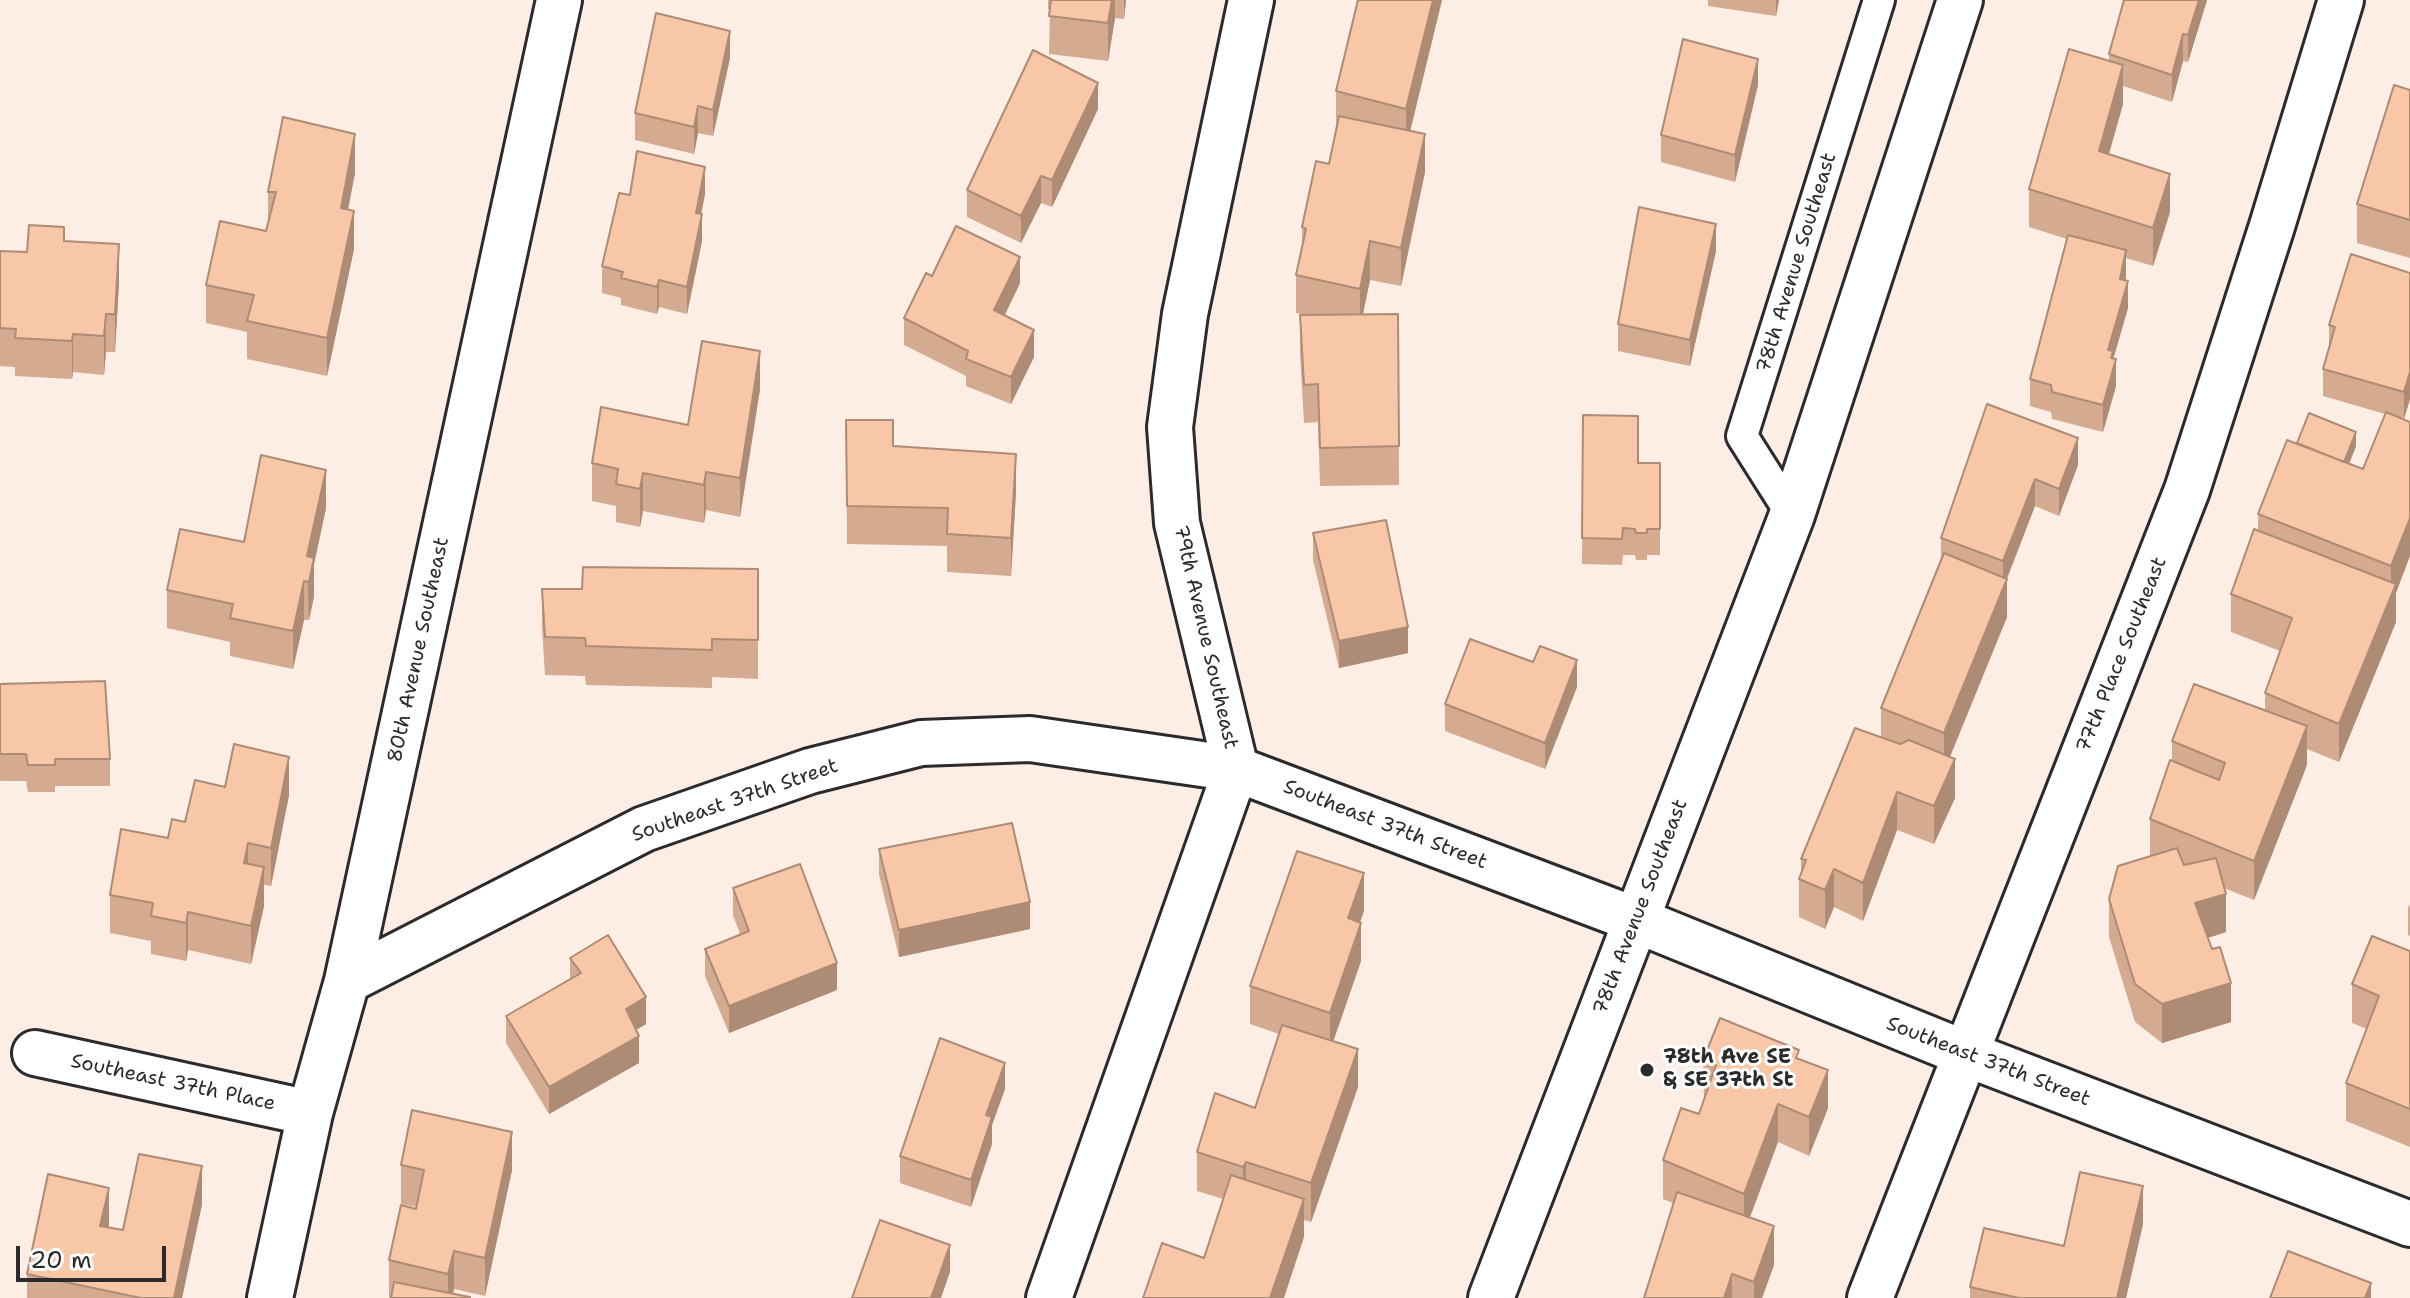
<!DOCTYPE html>
<style>
body{margin:0}
#map{position:relative;width:2410px;height:1298px;overflow:hidden;background:#fdeee5;font-family:"Shantell Sans",sans-serif}
canvas{display:block}
.scale{position:absolute;left:16px;top:1246px;width:150px;height:36px;box-sizing:border-box;border:4px solid #2b2b2b;border-top:0;padding-left:10px;font-size:24px;line-height:28px;white-space:nowrap;color:#2b2b2b;-webkit-text-stroke:6px #fff;paint-order:stroke}
</style>
<div id="map">
<canvas width="2410" height="1298"></canvas>
<div class="scale">20 m</div>
</div>
<script>
const context = document.querySelector('canvas').getContext('2d');
context.lineJoin = 'round';
function poly(rows) {
  const path = new Path2D();
  for (const r of rows) {
    path.moveTo(r[0], r[1]);
    for (let i = 2; i < r.length; i += 2) path.lineTo(r[i], r[i + 1]);
  }
  return path;
}
function stroke(path, color, width, dash) {
  context.strokeStyle = color;
  context.lineWidth = width;
  context.lineCap = dash ? 'butt' : 'round';
  context.setLineDash(dash || []);
  context.stroke(path);
}
function paint(path, color) {
  context.fillStyle = color;
  context.fill(path, 'evenodd');
}
function write(font, color, halo, rows, align = 'center') {
  context.font = font + ' "Shantell Sans",sans-serif';
  context.lineWidth = 6;
  context.setLineDash([]);
  context.textBaseline = 'middle';
  context.strokeStyle = halo;
  context.fillStyle = color;
  for (const [text, x, y, turn = 0] of rows) {
    context.save();
    context.translate(x, y);
    context.rotate((+turn || 0) * Math.PI / 180);
    context.textAlign = isNaN(turn) ? turn : align;
    if (halo) context.strokeText(text, 0, 0);
    context.fillText(text, 0, 0);
    context.restore();
  }
}
const lane = poly([
 [1792,515,1742,436,1879,0]
]);
const street = poly([
 [347,981,644,829,810,771,921,743,1030,739,1236,769,1636,920,1964,1053,2410,1224],
 [35,1053,310,1113],
 [270,1298,310,1113,347,981,559,0],
 [1049,1298,1236,769,1177,523,1170,427,1185,314,1251,0],
 [1870,1298,2187,490,2272,226,2341,0]
]);
const secondary = poly([
 [1491,1298,1792,515,1960,0]
]);
const wall = poly([
 [1048,0,1126,0,1124,19,1115,18,1108,61,1049,54,1050,9,1048,9],
 [1442,0,1410,131,1425,172,1401,286,1370,280,1363,314,1398,314,1399,485,1320,486,1318,422,1304,423,1300,353,1300,315,1304,315,1296,313,1296,275,1302,248,1302,227,1329,164,1337,130,1336,129,1336,91],
 [1708,0,1779,0,1776,16,1708,6],
 [2124,0,2207,0,2188,62,2183,61,2172,102,2123,86,2123,104,2109,154,2170,212,2153,266,2126,258,2126,280,2128,308,2113,359,2116,386,2103,432,2052,419,2051,412,2030,406,2030,379,2067,239,2029,227,2029,189,2109,61,2109,54],
 [730,58,713,136,698,133,694,154,635,140,635,113],
 [1758,85,1735,182,1661,162,1661,135],
 [2410,90,2410,258,2357,243,2357,204],
 [1098,109,1052,207,1041,203,1021,243,967,217,967,190],
 [355,173,348,209,354,249,327,376,247,359,247,332,206,323,206,285,266,231,268,225,268,192],
 [705,194,701,214,702,241,687,314,659,307,657,314,621,305,621,298,602,293,602,266],
 [64,241,119,283,115,352,106,352,104,375,73,372,72,379,15,376,15,367,0,366,0,251,27,252],
 [1716,251,1690,366,1618,351,1618,324],
 [2351,254,2410,399,2404,419,2396,593,2396,622,2339,762,2307,749,2307,765,2254,900,2224,888,2226,932,2208,938,2231,1022,2162,1043,2135,1022,2109,937,2109,899,2150,856,2150,819,2172,761,2172,741,2265,710,2265,693,2280,651,2231,632,2231,594,2258,530,2258,514,2297,443,2356,446,2349,464,2363,469,2385,414,2323,396,2323,369,2329,349,2329,325],
 [932,276,1020,283,1005,315,1034,357,1011,404,966,386,966,376,904,345,904,318],
 [760,389,740,517,706,510,704,523,643,511,640,527,616,522,616,506,592,501,592,463,688,425],
 [1987,404,2078,465,2059,516,2035,506,2007,579,2007,617,1950,757,1955,798,1934,844,1897,830,1863,921,1834,907,1825,929,1799,917,1799,879,1801,872,1801,859,1881,737,1881,708,1941,560,1941,538],
 [1583,415,1638,463,1660,463,1660,555,1647,555,1647,560,1636,560,1635,555,1623,555,1622,565,1582,564],
 [846,420,893,446,1016,492,1011,576,947,572,947,546,847,544],
 [326,508,314,564,314,596,309,620,304,620,293,669,230,656,230,642,167,628,167,590,244,542],
 [1313,533,1408,653,1339,668,1313,560],
 [758,569,758,679,712,677,712,688,586,685,585,676,545,675,542,628,542,589,582,589],
 [0,684,110,759,110,786,55,786,55,792,28,792,26,781,0,781],
 [1577,687,1545,769,1445,731,1445,704],
 [225,787,289,795,271,886,264,885,264,906,251,964,188,950,186,961,151,954,151,941,110,933,110,895,185,822],
 [879,849,1030,929,899,957,879,875],
 [733,888,837,990,729,1033,705,976,705,949,740,934,733,915],
 [2410,904,2410,936,2408,935,2408,908],
 [1364,911,1360,922,1361,961,1333,1041,1358,1087,1311,1222,1304,1220,1304,1237,1204,1258,1223,1199,1197,1191,1197,1152,1255,1108,1279,1034,1250,1024,1250,986],
 [2410,951,2410,1147,2346,1121,2346,1083,2367,1029,2352,1023,2352,984],
 [570,958,646,1024,636,1030,639,1063,549,1114,506,1043,506,1016,570,980],
 [1703,1060,1799,1060,1828,1108,1809,1156,1778,1142,1750,1218,1774,1265,1762,1298,1644,1298,1673,1203,1663,1199,1663,1160,1699,1114,1704,1099],
 [1005,1089,992,1125,992,1144,971,1207,900,1183,900,1156],
 [401,1165,512,1170,485,1296,454,1289,453,1293,470,1298,389,1298,389,1260,417,1207,401,1204],
 [202,1204,182,1298,27,1298,27,1274,108,1227,123,1230],
 [2143,1224,2126,1298,1970,1298,1970,1287,2064,1246]
]);
const shadedWall = poly([
 [1112,0,1115,0,1115,18,1108,61,1108,23],
 [1124,0,1126,0,1124,19],
 [1433,0,1442,0,1406,148,1406,109],
 [1776,0,1779,0,1776,16],
 [2199,0,2207,0,2188,62,2188,35],
 [730,31,730,58,713,136,713,110],
 [2183,34,2183,61,2172,102,2172,75],
 [1758,59,1758,85,1735,182,1735,155],
 [2123,65,2123,104,2099,189,2099,151],
 [1098,83,1098,109,1052,207,1052,180],
 [698,106,698,133,694,154,694,127],
 [355,134,355,173,341,246,341,208],
 [1425,134,1425,172,1401,286,1401,248],
 [705,167,705,194,696,240,696,213],
 [2170,174,2170,212,2153,266,2153,228],
 [1041,176,1041,203,1021,243,1021,216],
 [354,211,354,249,327,376,327,338],
 [702,214,702,241,687,314,687,287],
 [1716,224,1716,251,1690,366,1690,340],
 [1370,241,1370,280,1360,328,1360,289],
 [119,244,119,283,115,352,115,314],
 [2126,250,2126,277,2120,305,2120,279],
 [1020,257,1020,283,994,337,994,310],
 [659,280,659,307,657,314,657,287],
 [2128,281,2128,308,2113,360,2116,359,2116,386,2103,432,2103,405,2108,350],
 [106,314,106,352,104,375,104,336],
 [1034,330,1034,357,1011,404,1011,377],
 [73,334,73,372,72,379,72,341],
 [760,351,760,389,740,517,740,478],
 [2410,372,2410,399,2404,419,2404,392],
 [2356,432,2356,446,2340,487,2340,473],
 [2078,438,2078,465,2059,516,2059,489],
 [1016,454,1016,492,1011,576,1011,538],
 [326,470,326,508,314,564,314,596,309,620,307,556],
 [706,472,706,510,704,523,704,485],
 [643,473,643,511,640,527,640,489],
 [2035,479,2035,506,2003,588,2003,561],
 [2410,518,2410,556,2396,593,2396,622,2339,762,2339,724,2391,595,2391,566],
 [2007,579,2007,617,1944,771,1944,733],
 [304,581,304,620,293,669,293,631],
 [1408,627,1408,653,1339,668,1339,641],
 [1577,660,1577,687,1545,769,1545,743],
 [2307,726,2307,765,2254,900,2254,861],
 [289,757,289,795,271,886,271,848],
 [1955,759,1955,798,1934,844,1934,806],
 [1897,792,1897,830,1863,921,1863,883],
 [248,843,248,881,244,863],
 [264,867,264,906,251,964,251,926],
 [1834,869,1834,907,1825,929,1825,890],
 [1364,873,1364,911,1348,956,1348,918],
 [2226,894,2226,932,2195,942,2195,903],
 [1030,902,1030,929,899,957,899,930],
 [188,912,188,950,186,961,186,923],
 [1361,923,1361,961,1330,1051,1330,1013],
 [837,963,837,990,729,1033,729,1006],
 [2231,983,2231,1022,2162,1043,2162,1004],
 [646,997,646,1024,626,1036,626,1009],
 [639,1036,639,1063,549,1114,549,1087],
 [1358,1049,1358,1087,1311,1222,1311,1183],
 [1005,1063,1005,1089,992,1125,992,1144,971,1207,971,1180,986,1115],
 [1828,1070,1828,1108,1809,1156,1809,1117],
 [1778,1104,1778,1142,1744,1232,1744,1194],
 [512,1132,512,1170,485,1296,485,1258],
 [1246,1162,1246,1200,1243,1205,1243,1167],
 [202,1166,202,1204,182,1298,174,1298],
 [2143,1186,2143,1224,2126,1298,2117,1298],
 [109,1188,109,1226,100,1264,100,1226],
 [1304,1199,1304,1237,1284,1298,1270,1298],
 [1774,1226,1774,1265,1762,1298,1754,1298,1754,1282],
 [950,1245,950,1272,941,1298,931,1298],
 [454,1251,454,1289,452,1298,448,1298,448,1274],
 [1732,1274,1732,1298,1724,1298],
 [2371,1283,2371,1298,2365,1298]
]);
const building = poly([
 [1051,0,1112,0,1108,23,1049,16,1051,0],
 [1358,0,1433,0,1406,109,1336,91,1358,0],
 [2124,0,2199,0,2188,35,2183,34,2172,75,2109,54,2124,0],
 [656,13,730,31,713,110,698,106,694,127,635,113,656,13],
 [1683,39,1758,59,1735,155,1661,135,1683,39],
 [2069,49,2123,65,2099,151,2170,174,2153,228,2029,189,2069,49],
 [1033,50,1098,83,1052,180,1041,176,1021,216,967,190,1033,50],
 [2394,85,2410,90,2410,220,2357,204,2394,85],
 [1339,116,1425,134,1401,248,1370,241,1360,289,1296,275,1306,229,1302,227,1316,161,1329,164,1339,116],
 [283,117,355,134,341,208,354,211,327,338,247,321,254,295,206,285,220,221,266,231,276,192,268,192,283,117],
 [637,151,705,167,696,213,702,214,687,287,659,280,657,287,621,278,623,272,602,266,619,193,630,195,637,151],
 [1639,207,1716,224,1690,340,1618,324,1639,207],
 [29,225,64,227,64,241,119,244,115,314,106,314,104,336,73,334,72,341,15,338,16,329,0,328,0,251,27,252,29,225],
 [956,226,1020,257,994,310,1034,330,1011,377,966,359,968,351,904,318,926,273,932,276,956,226],
 [2068,235,2126,250,2120,279,2128,281,2108,350,2113,351,2111,358,2116,359,2103,405,2052,392,2051,385,2030,379,2068,235],
 [2351,254,2410,273,2410,372,2404,392,2323,369,2335,327,2329,325,2351,254],
 [1398,314,1399,446,1320,448,1318,384,1304,385,1300,315,1398,314],
 [702,341,760,351,740,478,706,472,704,485,643,473,640,489,616,484,618,469,592,463,601,407,688,425,702,341],
 [1987,404,2078,438,2059,489,2035,479,2003,561,1941,538,1987,404],
 [2386,412,2410,422,2410,518,2391,566,2258,514,2287,440,2363,469,2386,412],
 [2309,413,2356,432,2344,462,2297,443,2309,413],
 [1583,415,1638,416,1638,463,1660,463,1660,529,1647,529,1647,533,1636,533,1635,529,1623,528,1622,539,1582,538,1583,415],
 [846,420,893,420,893,446,1016,454,1011,538,947,534,948,508,847,506,846,420],
 [261,455,326,470,307,556,314,558,309,582,304,581,293,631,230,618,233,604,167,590,180,529,244,542,261,455],
 [1386,520,1408,627,1339,641,1313,533,1386,520],
 [2254,529,2396,584,2339,724,2265,693,2292,618,2231,594,2254,529],
 [1944,553,2007,579,1944,733,1881,708,1944,553],
 [583,567,758,569,758,640,712,639,712,650,586,646,585,638,545,637,542,589,582,589,583,567],
 [1470,639,1533,662,1540,646,1577,660,1545,743,1445,704,1470,639],
 [105,681,110,759,55,759,55,765,28,765,26,754,0,754,0,684,105,681],
 [2194,684,2307,726,2254,861,2150,819,2170,760,2219,780,2225,763,2172,741,2194,684],
 [1855,728,1900,744,1909,740,1955,759,1934,806,1897,792,1863,883,1834,869,1825,890,1799,879,1806,860,1801,859,1855,728],
 [234,744,289,757,271,848,248,843,244,863,264,867,251,926,188,912,186,923,151,916,153,903,110,895,121,829,168,838,172,819,185,822,195,780,225,787,234,744],
 [1012,823,1030,902,899,930,879,849,1012,823],
 [2177,848,2184,865,2216,858,2226,894,2195,903,2212,949,2220,947,2231,983,2162,1004,2135,984,2109,899,2118,866,2177,848],
 [1297,851,1364,873,1348,918,1361,923,1330,1013,1250,986,1297,851],
 [800,864,837,963,729,1006,705,949,749,931,733,888,800,864],
 [608,935,646,997,626,1009,639,1036,549,1087,506,1016,581,973,570,958,608,935],
 [2372,936,2410,951,2410,1109,2346,1083,2379,996,2352,984,2372,936],
 [1720,1018,1799,1050,1796,1058,1828,1070,1809,1117,1778,1104,1744,1194,1663,1160,1681,1108,1699,1114,1716,1065,1703,1060,1720,1018],
 [1282,1025,1358,1049,1311,1183,1246,1162,1243,1167,1197,1152,1215,1093,1255,1108,1282,1025],
 [940,1038,1005,1063,986,1115,992,1117,971,1180,900,1156,940,1038],
 [412,1110,512,1132,485,1258,454,1251,448,1274,389,1260,401,1205,416,1209,424,1170,401,1165,412,1110],
 [139,1154,202,1166,174,1298,141,1298,27,1274,48,1174,109,1188,100,1226,123,1230,139,1154],
 [2080,1172,2143,1186,2117,1298,2019,1298,1970,1287,1984,1228,2064,1246,2080,1172],
 [1231,1175,1304,1199,1270,1298,1143,1298,1162,1243,1204,1258,1231,1175],
 [1677,1192,1774,1226,1754,1282,1732,1274,1724,1298,1644,1298,1677,1192],
 [880,1220,950,1245,931,1298,852,1298,880,1220],
 [2288,1251,2371,1283,2365,1298,2270,1298,2288,1251],
 [394,1282,470,1297,470,1298,391,1298,394,1282]
]);
const markers = [
 [1647,1070,8,"#2b2b2b"]
];
const streetNames = [
 ["78th Avenue Southeast",1797,263,-73],
 ["79th Avenue Southeast",1205,637,77],
 ["80th Avenue Southeast",419,650,-78],
 ["77th Place Southeast",2122,655,-68],
 ["Southeast 37th Street",735,801,-19],
 ["Southeast 37th Street",1385,825,21],
 ["78th Avenue Southeast",1641,907,-69],
 ["Southeast 37th Street",1988,1062,21],
 ["Southeast 37th Place",173,1083,12]
];
const poiNames = [
 ["78th Ave SE",1663,1058],
 ["& SE 37th St",1663,1081]
];
stroke(lane, '#2b2b2b', 36);
stroke(street, '#2b2b2b', 50);
stroke(secondary, '#2b2b2b', 50);
stroke(lane, '#fff', 30);
stroke(street, '#fff', 44);
stroke(secondary, '#fff', 44);
paint(wall, '#d4ab90');
paint(shadedWall, '#ad8b75');
paint(building, '#f7c7a7');
stroke(building, '#ad8b75', 2);
for (const [x, y, r, color] of markers) {
  const dot = new Path2D();
  dot.arc(x, y, r, 0, 2 * Math.PI);
  context.fillStyle = color;
  context.fill(dot);
  stroke(dot, '#fff', 3);
}
write('20px', '#2b2b2b', '#fff', streetNames);
write('bold 20px', '#2b2b2b', '#fff', poiNames, 'left');
</script>
